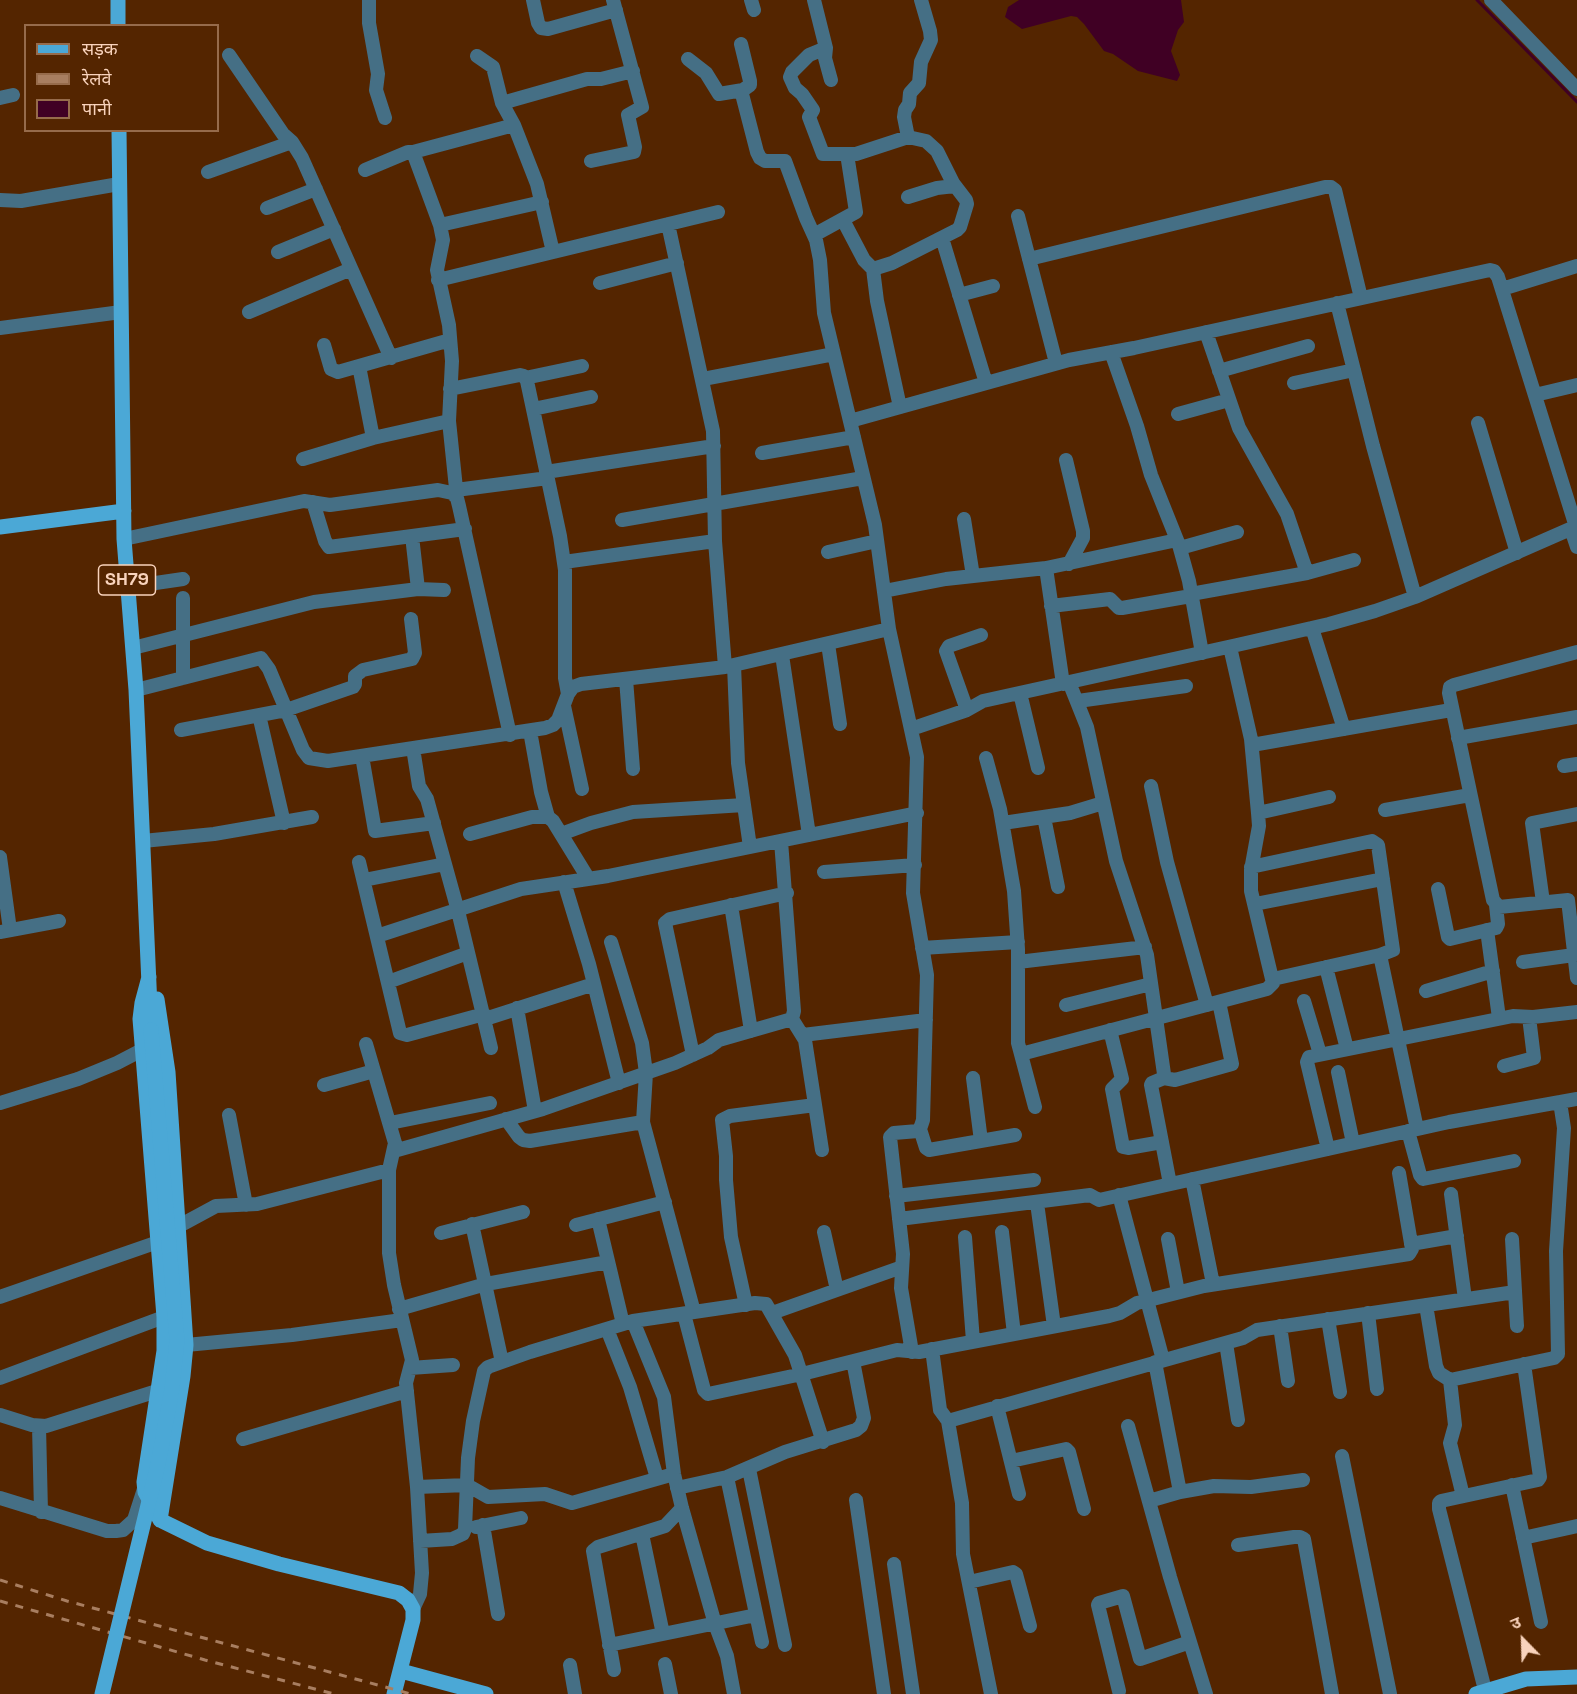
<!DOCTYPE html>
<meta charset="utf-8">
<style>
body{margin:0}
#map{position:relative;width:1577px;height:1694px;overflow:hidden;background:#542500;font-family:"Space Grotesk","Noto Sans Devanagari",sans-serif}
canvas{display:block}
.legend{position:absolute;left:24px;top:24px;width:195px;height:108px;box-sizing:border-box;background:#542500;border:2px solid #966b4b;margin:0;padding:8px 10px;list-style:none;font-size:18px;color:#f9d3bc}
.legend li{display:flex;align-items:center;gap:12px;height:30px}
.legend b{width:30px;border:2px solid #966b4b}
.north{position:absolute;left:1493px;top:1610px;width:60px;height:60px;-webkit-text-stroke:4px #542500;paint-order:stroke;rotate:337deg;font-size:16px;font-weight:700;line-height:24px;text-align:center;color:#f9d3bc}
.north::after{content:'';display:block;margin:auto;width:21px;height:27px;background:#f9d3bc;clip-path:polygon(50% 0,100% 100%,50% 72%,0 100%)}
</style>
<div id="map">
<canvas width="1577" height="1694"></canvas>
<ul class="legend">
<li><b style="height:8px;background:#4ba8d6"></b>सड़क</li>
<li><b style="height:8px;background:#a87e60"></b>रेलवे</li>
<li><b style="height:16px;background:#400024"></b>पानी</li>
</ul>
<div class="north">उ</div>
</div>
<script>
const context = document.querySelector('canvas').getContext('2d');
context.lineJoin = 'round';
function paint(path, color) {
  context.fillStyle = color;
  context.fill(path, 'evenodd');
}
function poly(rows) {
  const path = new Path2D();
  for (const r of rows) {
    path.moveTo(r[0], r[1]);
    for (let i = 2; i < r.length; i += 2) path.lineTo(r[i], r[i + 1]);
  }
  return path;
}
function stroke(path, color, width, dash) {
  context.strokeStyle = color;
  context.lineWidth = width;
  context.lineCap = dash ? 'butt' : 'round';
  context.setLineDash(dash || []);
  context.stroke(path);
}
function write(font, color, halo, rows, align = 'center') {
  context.font = font + ' "Space Grotesk",sans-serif';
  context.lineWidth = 5;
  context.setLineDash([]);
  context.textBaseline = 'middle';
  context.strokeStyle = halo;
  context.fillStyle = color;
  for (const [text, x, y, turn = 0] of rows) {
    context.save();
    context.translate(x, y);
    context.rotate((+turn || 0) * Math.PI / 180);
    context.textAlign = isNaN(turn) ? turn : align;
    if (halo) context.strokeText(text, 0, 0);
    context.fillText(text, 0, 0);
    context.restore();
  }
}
const water = poly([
 [1019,0,1181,0,1184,22,1178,30,1171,51,1180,75,1177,81,1138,71,1113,54,1104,51,1084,24,1077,17,1071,16,1022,29,1005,17,1008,7]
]);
const stream = poly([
 [1477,0,1577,102]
]);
const minor = poly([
 [369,0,369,23,378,74,376,90,385,118],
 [533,0,538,23,541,28,548,29,616,10],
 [751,0,754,10],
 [814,0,826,48,825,58,831,80],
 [1491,0,1577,89],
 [741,44,750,81,750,85,743,90,742,94,757,152,760,158,765,161,785,161,806,218,816,240,820,260,824,313,875,525,889,629,917,757,913,893,927,975,923,1120,921,1126,918,1131,894,1133,890,1137,903,1254,901,1288,912,1352],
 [826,48,809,55,792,72,790,77,795,88,802,94,813,110,809,117,823,154,856,154,908,137,926,141,937,151,953,183,966,200,967,204,960,227,957,230,892,263,873,269,877,301,900,407],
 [229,55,283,134,292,142,302,158,391,358],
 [477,56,493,67,502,103,514,125,537,184,553,252],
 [688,59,706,73,719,94,743,90],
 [0,98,13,95],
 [502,103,587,79,601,79,633,71],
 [908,137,904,117,905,110,909,104,910,93,919,83,921,62,931,40,930,31,921,0],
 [413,152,514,125],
 [591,161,634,152,635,147,628,115,642,107,613,0],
 [365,170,408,152,413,152,440,225,443,240,437,270,449,325,452,361,449,421,457,498],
 [208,172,292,142],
 [908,197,937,188,955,186],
 [0,200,21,201,119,184],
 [267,208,316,189],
 [1018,216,1056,363],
 [843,220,864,260,873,269],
 [668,224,713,431,715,541,725,667],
 [440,225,542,202],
 [814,235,856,212,847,154],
 [942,238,986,383],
 [278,252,334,229],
 [1029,259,1325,187,1331,187,1335,190,1361,298],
 [438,280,718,212],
 [600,283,677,263],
 [1502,289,1577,266],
 [959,295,993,286],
 [1337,303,1373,446,1415,597],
 [249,312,351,269],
 [0,328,121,312],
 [1206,332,1239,428,1287,514,1307,573],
 [324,345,331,369,338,372,450,340],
 [1111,352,1137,426,1151,475,1179,545,1189,581,1202,653],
 [359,366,373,438],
 [1219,371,1308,346],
 [525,378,582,366],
 [703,379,834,354],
 [1294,383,1354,370],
 [450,389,520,375,524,376,527,381,560,536,565,570,565,678,568,694],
 [1535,395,1577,385],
 [533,409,591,397],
 [1178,414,1229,400],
 [850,421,1069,360,1134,348,1490,270,1494,271,1498,277,1576,527],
 [1478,423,1517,553],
 [762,453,854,437],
 [303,459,373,438,449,421],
 [1066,460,1083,531,1083,538,1069,564],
 [546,472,714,446],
 [456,490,548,478],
 [313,502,325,541,329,547,465,529],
 [964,519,973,576],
 [622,520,863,478],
 [1571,529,1577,547],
 [412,536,418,589],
 [124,539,304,501,330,505,438,490,452,493,457,498,459,506,510,735],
 [1180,548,1237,532],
 [828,552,877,541],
 [564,562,715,541],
 [1046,568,1063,684],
 [128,587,183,579],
 [884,591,946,579,1046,568,1177,540],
 [1191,594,1307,573,1354,560],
 [1051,606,1110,599,1119,608,1122,608,1191,596],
 [1312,628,1344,729],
 [828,644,840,724],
 [133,648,314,602,418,589,444,590],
 [1577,652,1454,685,1450,687,1449,693,1493,900,1499,907,1568,900,1577,978],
 [782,655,809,835],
 [734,665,738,763,750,847],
 [183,678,183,598],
 [626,679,633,769],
 [1069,682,1087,727,1116,861,1147,955,1164,1074,1164,1078,1152,1083,1151,1085,1170,1184],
 [136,690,261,658,269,669,303,750,309,758,328,761,545,728,553,725,558,720,568,694,573,687,581,684,725,667,889,629],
 [1020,693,1038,768],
 [1078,701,1186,686],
 [564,706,582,789],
 [967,710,946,651,949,646,981,635],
 [259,715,284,823],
 [911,729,967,710,983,701,1237,645,1329,624,1375,611,1415,597,1577,526],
 [181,730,286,710,353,687,355,684,355,676,363,670,412,659,415,653,411,619],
 [530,731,541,792,548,817],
 [1458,738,1577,717],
 [1252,745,1451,710],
 [413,748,419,786,427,799,458,911,491,1048],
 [362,756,375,831,434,823],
 [986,758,1000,809,1014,891,1018,949,1018,1043,1035,1107],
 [1564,766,1577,764],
 [1151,786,1167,862,1207,1005],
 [1385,810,1470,795],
 [1258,813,1329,797],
 [1044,817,1058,887],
 [1003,823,1070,813,1103,803],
 [470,834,532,817,548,817,553,821,588,878],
 [561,834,591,823,633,812,744,805],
 [143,841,214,834,312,817],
 [0,857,10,930],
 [359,862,400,1033,407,1035,484,1014],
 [1251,867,1372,841,1378,845,1393,950,1380,955,1273,979],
 [824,872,915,865],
 [364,880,445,864],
 [564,882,589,964,619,1083],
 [1438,889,1448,937,1450,939,1496,928,1498,924,1496,905],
 [1543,902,1532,823,1577,814],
 [1255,904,1383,879],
 [731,905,751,1031],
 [1487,930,1499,1018],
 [0,932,59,921],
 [377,936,521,889,608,876,917,813],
 [611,942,642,1043,646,1073,643,1122,694,1312],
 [922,948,1018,942],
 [1380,955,1417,1129],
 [1018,962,1145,947],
 [1523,962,1574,955],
 [1326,967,1347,1049],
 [388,982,468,953],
 [1426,991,1493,971],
 [1304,1001,1320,1054],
 [1066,1005,1151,984],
 [517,1008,535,1111],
 [485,1019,594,984],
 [792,1019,805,1040,822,1150],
 [1110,1030,1122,1079,1112,1089,1123,1147,1128,1148,1162,1142],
 [803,1035,926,1020],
 [366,1044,395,1143,389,1170,389,1253,394,1285,412,1360,406,1383,417,1487,422,1573,420,1594,413,1609],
 [1021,1054,1267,989,1273,983,1251,891,1251,870,1259,826,1258,813,1251,739,1230,647],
 [693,1055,665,923,670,919,787,893],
 [1504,1066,1534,1058,1529,1017],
 [1338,1072,1353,1143],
 [973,1078,981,1141],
 [1164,1078,1175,1080,1232,1064,1219,1002],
 [324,1085,374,1071],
 [0,1103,78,1079,117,1063,142,1050],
 [229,1115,246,1205],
 [506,1119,519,1137,523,1140,530,1141,643,1122],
 [390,1123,490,1103],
 [920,1129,926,1148,929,1150,1015,1135],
 [1408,1131,1420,1175,1423,1179,1514,1161],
 [1328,1149,1307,1062,1309,1057,1513,1016,1533,1017,1577,1012],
 [394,1151,543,1109,675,1063,708,1048,719,1040,792,1019,794,1011,781,841],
 [1192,1179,1213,1284],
 [1451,1194,1465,1299],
 [1119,1195,1163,1360],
 [896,1196,1034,1180],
 [1037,1203,1054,1326],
 [598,1219,623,1324],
 [899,1219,1090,1195,1099,1200,1449,1122,1577,1099],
 [472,1224,502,1362],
 [576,1225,665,1202],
 [179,1226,216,1206,257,1204,389,1170],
 [824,1232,837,1290],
 [1002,1232,1014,1334],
 [441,1233,523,1212],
 [965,1237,973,1341],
 [1168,1239,1178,1292],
 [1512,1239,1517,1326],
 [1411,1244,1457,1236],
 [0,1297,158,1242],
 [746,1305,731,1237,726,1180,726,1156,722,1120,730,1116,815,1105],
 [1426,1305,1436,1366,1439,1373,1450,1380],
 [399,1309,486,1284,608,1262],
 [772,1313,902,1267],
 [1368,1313,1377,1389],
 [684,1314,704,1390,708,1394,802,1374,897,1350,919,1352,1109,1316,1120,1313,1137,1303,1204,1286,1409,1254,1412,1249,1399,1173],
 [1328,1319,1340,1392],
 [633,1321,664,1397,674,1474,682,1508,715,1624,727,1656,734,1694],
 [1280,1326,1288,1381],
 [607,1329,630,1387,657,1478],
 [1226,1343,1238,1420],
 [186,1345,292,1335,402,1320],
 [932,1349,940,1410,948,1421],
 [1155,1362,1180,1492],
 [410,1368,453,1365],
 [0,1378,164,1317],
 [997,1406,1019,1494],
 [0,1415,32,1425,46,1426,157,1391],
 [39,1426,41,1512],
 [1128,1426,1170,1577,1206,1694],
 [243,1439,407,1391],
 [1342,1456,1390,1694],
 [1011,1461,1066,1449,1069,1452,1084,1509],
 [749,1469,785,1645],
 [727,1477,762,1642],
 [1512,1485,1541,1622],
 [417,1487,467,1485,488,1497,545,1494,572,1503,674,1474],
 [677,1488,727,1477,785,1452,856,1430,861,1426,864,1418,853,1361],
 [1463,1496,1450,1443,1455,1425,1450,1380,1554,1358,1558,1354,1556,1251,1564,1128,1560,1102],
 [0,1498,107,1531,116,1531,123,1530,134,1520,144,1489],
 [856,1500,884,1694],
 [1149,1501,1180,1492,1214,1486,1251,1487,1303,1480],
 [483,1525,498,1614],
 [476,1527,521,1518],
 [642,1534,663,1634],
 [1523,1538,1577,1526],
 [420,1541,452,1539,463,1534,465,1529,468,1458,473,1421,484,1371,488,1367,530,1352,633,1321,755,1303,766,1304,795,1355,823,1442],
 [1238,1545,1294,1537,1300,1537,1304,1539,1332,1694],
 [894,1564,913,1694],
 [969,1582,1013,1572,1016,1574,1030,1626],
 [609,1645,756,1615],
 [665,1664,671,1694],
 [570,1665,575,1694],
 [614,1670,593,1551,598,1547,665,1526,682,1508],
 [1119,1691,1098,1605,1099,1603,1123,1596,1140,1659,1190,1642],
 [991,1694,963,1554,962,1503,948,1421,1243,1338,1257,1330,1515,1292],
 [1486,1694,1439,1509,1439,1503,1441,1501,1538,1480,1540,1477,1524,1364]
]);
const major = poly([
 [118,0,118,26],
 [119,130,124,539,136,690,151,1030],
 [0,527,124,511],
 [149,977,142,1003,140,1019,164,1317,164,1351,144,1482,145,1492,160,1520,207,1543,279,1564,399,1593,408,1600,413,1609,413,1620,394,1694],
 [157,999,168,1072,186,1345,183,1376,160,1520],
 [401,1671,486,1694],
 [1476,1694,1526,1679,1577,1677]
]);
const rail = poly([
 [0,1580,67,1601,411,1694],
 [0,1601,205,1660,334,1694]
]);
const majorBridge = poly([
 [102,1694,158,1464,172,1389,177,1340,151,1030]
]);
const shields = [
 [127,580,57]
];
const shieldNames = [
 ["SH79",127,580]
];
paint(water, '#400024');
stroke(stream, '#400024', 3);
stroke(minor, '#456f85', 14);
stroke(major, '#4ba8d6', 15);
stroke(rail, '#a87e60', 3, [8, 8]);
stroke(majorBridge, '#4ba8d6', 15);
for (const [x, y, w] of shields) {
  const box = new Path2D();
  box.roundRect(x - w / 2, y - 15, w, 30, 4.5);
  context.fillStyle = '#542500';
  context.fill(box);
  stroke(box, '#f9d3bc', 1.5);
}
write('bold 18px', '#f9d3bc', null, shieldNames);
</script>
